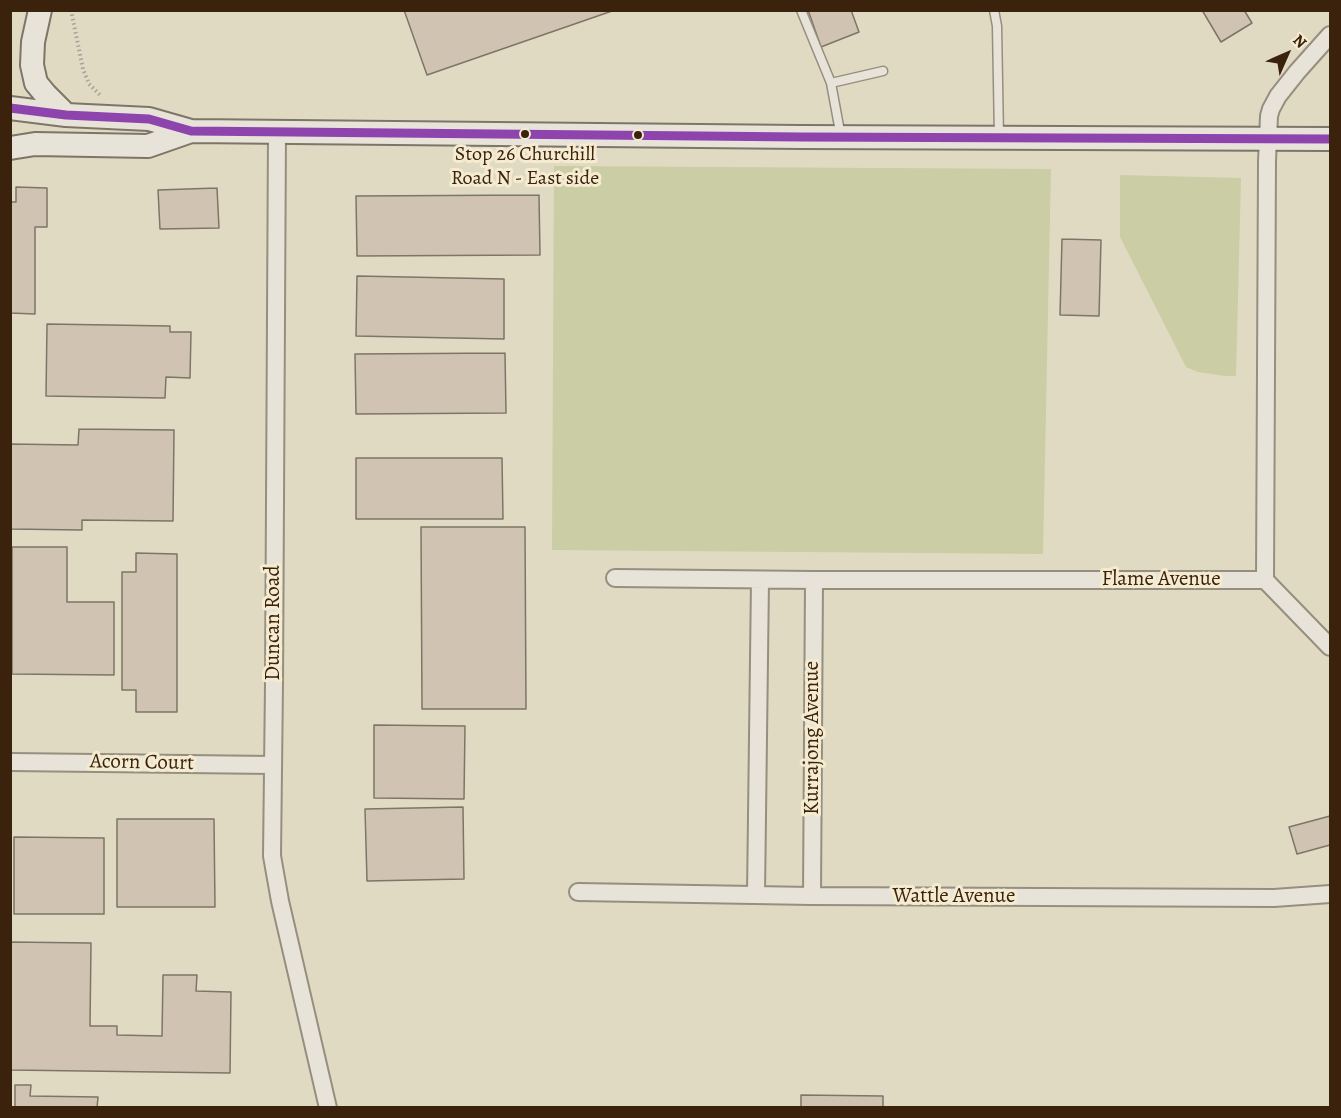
<!DOCTYPE html>
<style>
body{margin:0}
#map{position:relative;width:1341px;height:1118px;overflow:hidden;background:#e1dac3;font-family:Alegreya,serif}
canvas{display:block}
.frame{position:absolute;inset:0;border:12px solid #3b220d;pointer-events:none}
.north{position:absolute;left:1257px;top:24px;width:60px;height:60px;-webkit-text-stroke:4px #f4ebd0;paint-order:stroke;rotate:45deg;font-size:16px;font-weight:700;line-height:24px;text-align:center;color:#3b220d}
.north::after{content:'';display:block;margin:auto;width:21px;height:27px;background:#3b220d;clip-path:polygon(50% 0,100% 100%,50% 72%,0 100%)}
</style>
<div id="map">
<canvas width="1341" height="1118"></canvas>
<div class="frame"></div>
<div class="north">N</div>
</div>
<script>
const context = document.querySelector('canvas').getContext('2d');
context.lineJoin = 'round';
function paint(path, color) {
  context.fillStyle = color;
  context.fill(path, 'evenodd');
}
function poly(rows) {
  const path = new Path2D();
  for (const r of rows) {
    path.moveTo(r[0], r[1]);
    for (let i = 2; i < r.length; i += 2) path.lineTo(r[i], r[i + 1]);
  }
  return path;
}
function stroke(path, color, width, dash) {
  context.strokeStyle = color;
  context.lineWidth = width;
  context.lineCap = dash ? 'butt' : 'round';
  context.setLineDash(dash || []);
  context.stroke(path);
}
function write(font, color, halo, rows, align = 'center') {
  context.font = font + ' Alegreya,serif';
  context.lineWidth = 6;
  context.setLineDash([]);
  context.textBaseline = 'middle';
  context.strokeStyle = halo;
  context.fillStyle = color;
  for (const [text, x, y, turn = 0] of rows) {
    context.save();
    context.translate(x, y);
    context.rotate((+turn || 0) * Math.PI / 180);
    context.textAlign = isNaN(turn) ? turn : align;
    if (halo) context.strokeText(text, 0, 0);
    context.fillText(text, 0, 0);
    context.restore();
  }
}
const green = poly([
 [554,166,1051,169,1043,554,552,550],
 [1120,175,1241,178,1236,376,1225,376,1198,372,1186,367,1120,237]
]);
const building = poly([
 [404,10,615,10,427,75,404,10],
 [808,10,851,10,859,32,821,47,808,10],
 [1202,10,1244,10,1252,23,1221,42,1202,10],
 [16,187,47,188,47,227,35,227,35,314,10,313,10,202,16,202,16,187],
 [217,188,219,228,160,229,158,190,217,188],
 [539,195,540,255,357,256,356,196,539,195],
 [1062,239,1101,240,1099,316,1060,315,1062,239],
 [357,276,504,279,504,339,356,336,357,276],
 [47,324,170,326,170,332,191,332,190,378,166,377,165,398,46,396,47,324],
 [505,353,506,413,356,414,355,354,505,353],
 [79,429,174,430,173,521,82,520,82,530,10,529,10,444,78,445,79,429],
 [356,458,502,458,503,519,356,519,356,458],
 [421,527,525,527,526,709,422,709,421,527],
 [12,547,67,547,67,602,114,602,114,675,12,674,12,547],
 [136,553,177,554,177,712,136,712,136,690,122,690,122,572,136,572,136,553],
 [374,725,465,726,464,799,374,798,374,725],
 [463,807,464,879,367,881,365,809,463,807],
 [1330,816,1330,845,1297,854,1289,827,1330,816],
 [117,819,214,819,215,907,117,907,117,819],
 [14,837,104,838,104,914,14,914,14,837],
 [10,942,91,943,90,1026,117,1026,117,1035,162,1036,163,975,197,975,196,991,231,992,230,1073,10,1070,10,942],
 [15,1085,31,1085,30,1096,98,1097,97,1108,15,1108,15,1085],
 [801,1095,883,1096,883,1108,801,1108,801,1095]
]);
const path = poly([
 [71,10,83,69,89,84,101,96]
]);
const lane = poly([
 [801,10,831,83,841,137],
 [994,10,997,26,999,138],
 [831,83,883,71]
]);
const street = poly([
 [277,132,274,684,272,856,280,901,328,1108],
 [615,578,814,580,1265,580,1267,161,1269,116,1271,109,1278,96,1297,72,1330,35],
 [1265,580,1330,647],
 [10,762,273,765],
 [578,892,812,896,1274,898,1330,894],
 [756,894,760,580],
 [812,896,814,580]
]);
const secondary = poly([
 [40,10,33,42,32,65,36,83,46,95,66,115],
 [10,108,66,115,149,119,191,131,801,137,1330,139],
 [10,148,35,144,148,146,191,131]
]);
const bus1 = poly([
 [10,108,66,115,149,119,191,131,801,137,1330,139]
]);
const markers = [
 [525,134,5,"#3b220d"],
 [638,135,5,"#3b220d"]
];
const busNames = [
 ["Stop 26 Churchill",525,155],
 ["Road N - East side",525,179]
];
const streetNames = [
 ["Flame Avenue",1161,580],
 ["Duncan Road",274,623,-90],
 ["Kurrajong Avenue",813,738,-90],
 ["Acorn Court",142,763,1],
 ["Wattle Avenue",954,897]
];
paint(green, '#cbcda5');
paint(building, '#d0c3b2');
stroke(building, '#7d7567', 1.5);
stroke(lane, '#968e7f', 11);
stroke(street, '#968e7f', 20);
stroke(secondary, '#7d7567', 26);
stroke(path, '#a7a297', 4, [1.5, 3]);
stroke(lane, '#e7e3d8', 8);
stroke(street, '#e7e3d8', 16);
stroke(secondary, '#e7e3d8', 22);
stroke(bus1, '#8e44ad', 9);
for (const [x, y, r, color] of markers) {
  const dot = new Path2D();
  dot.arc(x, y, r, 0, 2 * Math.PI);
  context.fillStyle = color;
  context.fill(dot);
  stroke(dot, '#f4ebd0', 2);
}
write('20px', '#3b220d', '#f4ebd0', busNames);
write('21px', '#3b220d', '#f4ebd0', streetNames);
</script>
